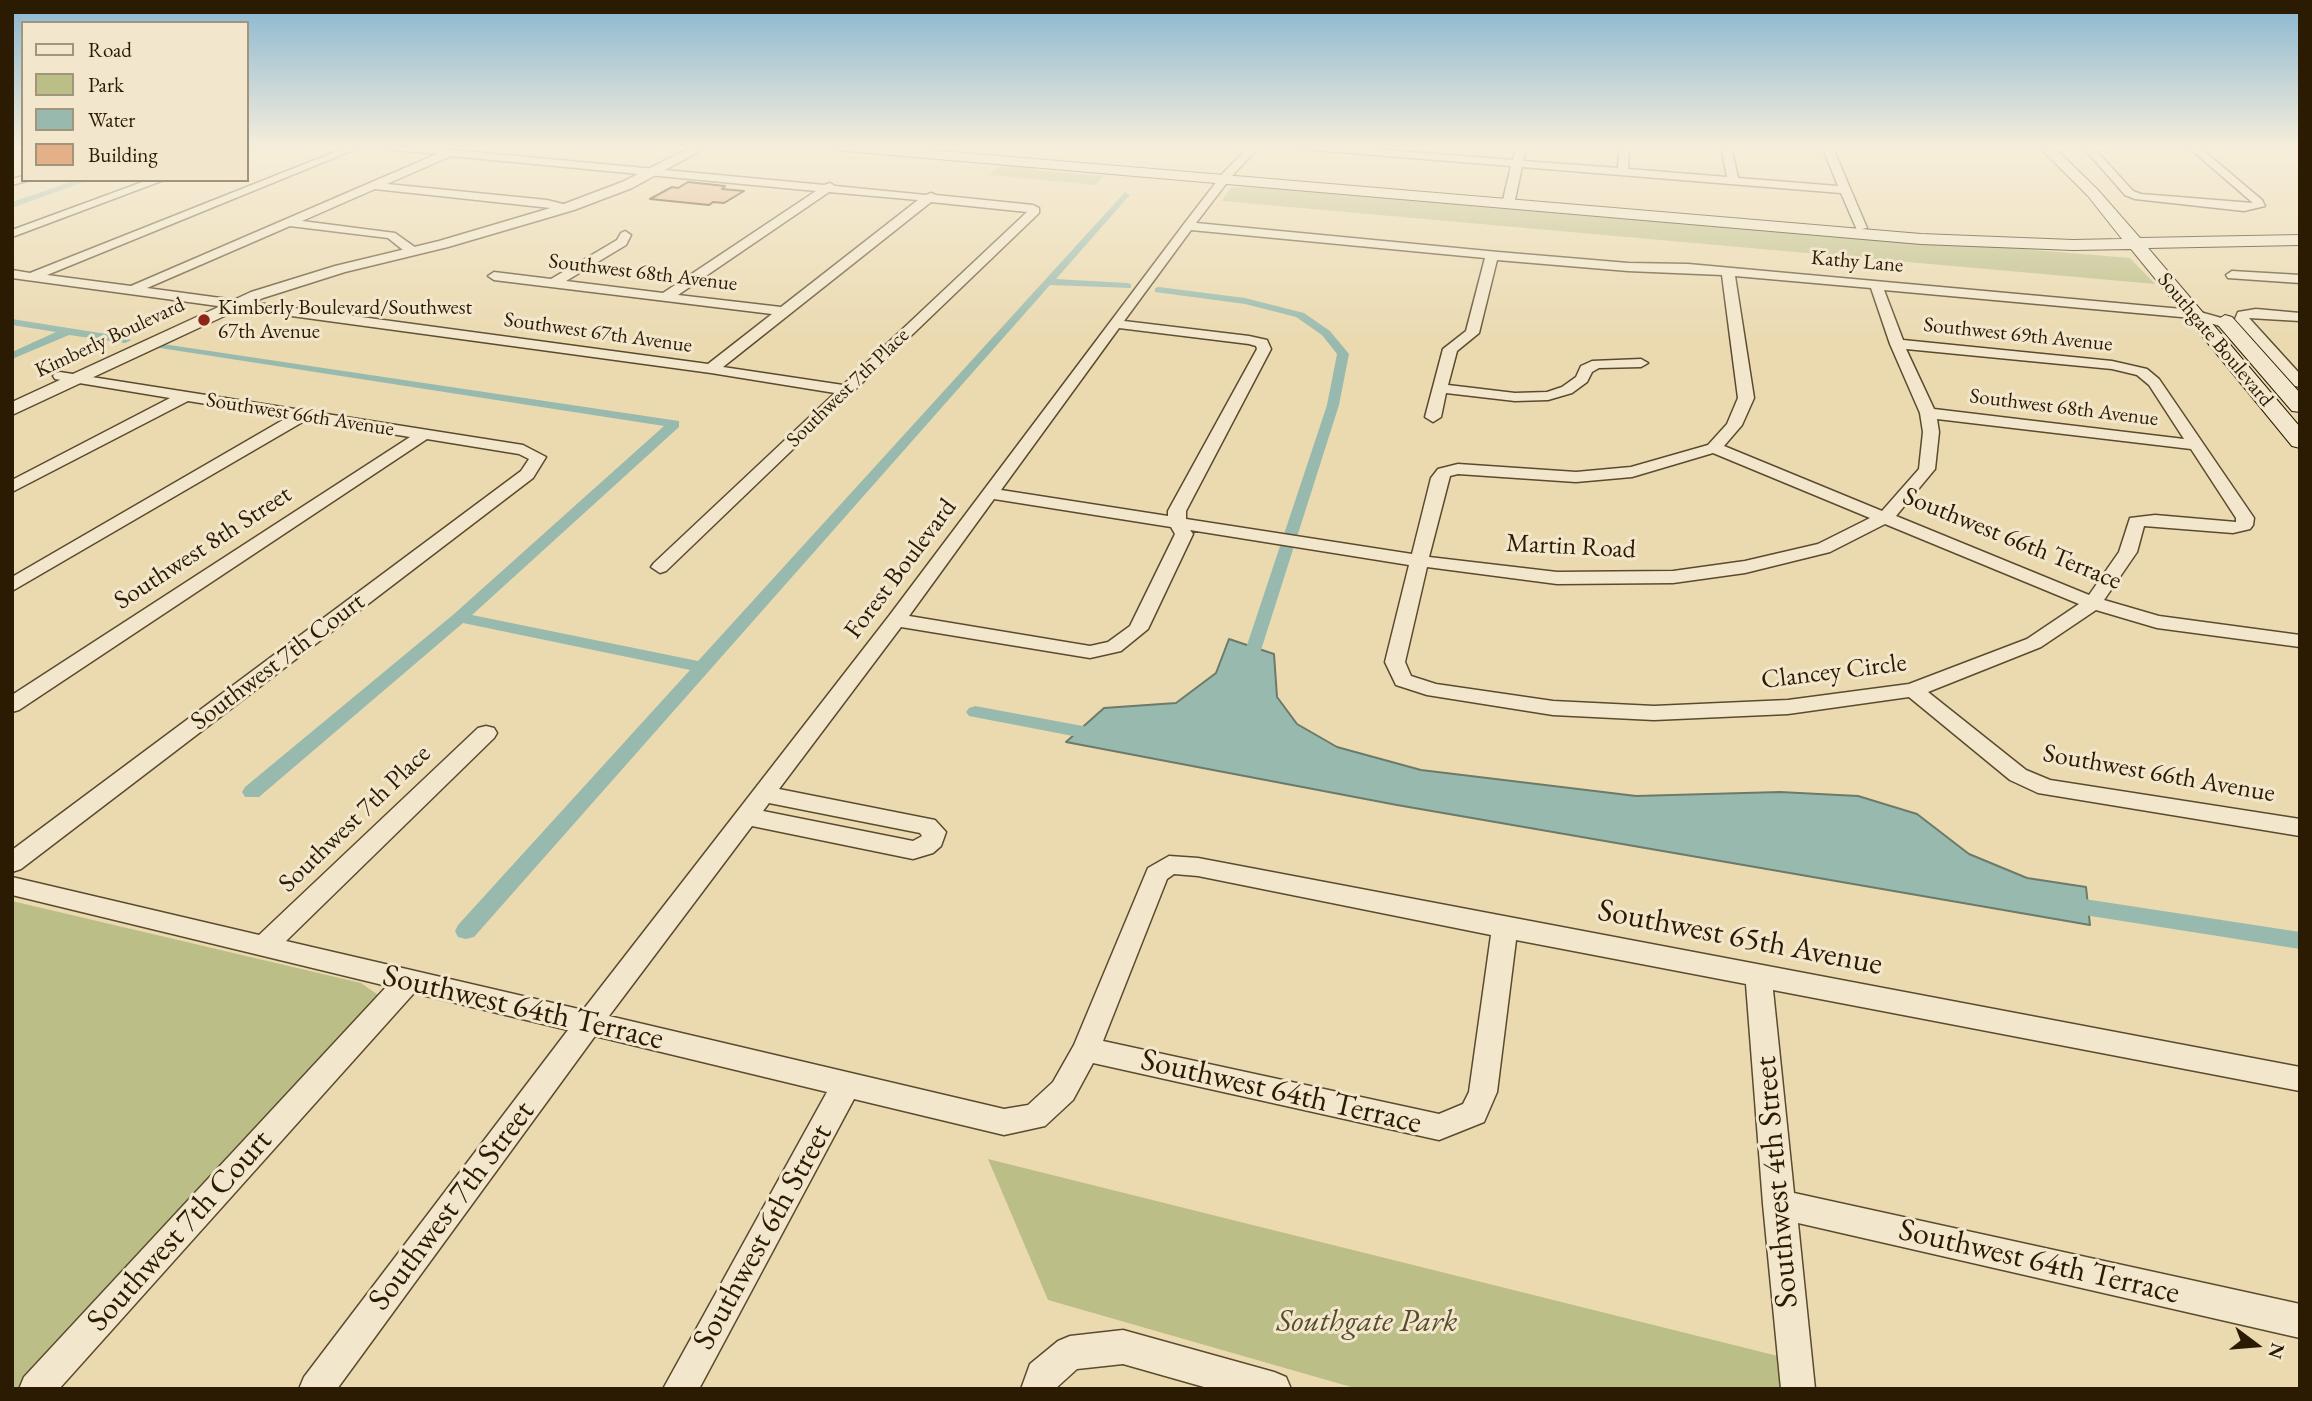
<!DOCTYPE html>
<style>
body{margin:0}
#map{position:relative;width:2312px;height:1401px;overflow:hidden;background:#ebdab0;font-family:"EB Garamond",serif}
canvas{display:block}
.frame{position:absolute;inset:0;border:14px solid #2b1b03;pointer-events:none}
.legend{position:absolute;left:21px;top:21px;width:228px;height:161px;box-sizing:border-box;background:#f2e7cc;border:2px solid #a2957c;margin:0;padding:9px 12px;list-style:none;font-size:21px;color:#2b1b03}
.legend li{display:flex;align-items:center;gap:14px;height:35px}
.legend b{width:35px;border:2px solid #a2957c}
.north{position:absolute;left:2221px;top:1310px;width:70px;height:70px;-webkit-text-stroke:5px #f2e7cc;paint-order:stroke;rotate:106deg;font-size:19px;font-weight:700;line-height:28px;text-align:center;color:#2b1b03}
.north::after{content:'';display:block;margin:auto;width:24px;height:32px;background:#2b1b03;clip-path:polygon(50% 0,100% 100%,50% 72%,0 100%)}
</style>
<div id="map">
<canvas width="2312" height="1401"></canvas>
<div class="frame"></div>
<ul class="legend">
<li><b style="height:9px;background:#f2e7cc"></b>Road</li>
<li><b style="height:19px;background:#bcbe87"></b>Park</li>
<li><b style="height:19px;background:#98baae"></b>Water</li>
<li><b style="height:19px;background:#e4b088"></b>Building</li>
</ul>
<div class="north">N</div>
</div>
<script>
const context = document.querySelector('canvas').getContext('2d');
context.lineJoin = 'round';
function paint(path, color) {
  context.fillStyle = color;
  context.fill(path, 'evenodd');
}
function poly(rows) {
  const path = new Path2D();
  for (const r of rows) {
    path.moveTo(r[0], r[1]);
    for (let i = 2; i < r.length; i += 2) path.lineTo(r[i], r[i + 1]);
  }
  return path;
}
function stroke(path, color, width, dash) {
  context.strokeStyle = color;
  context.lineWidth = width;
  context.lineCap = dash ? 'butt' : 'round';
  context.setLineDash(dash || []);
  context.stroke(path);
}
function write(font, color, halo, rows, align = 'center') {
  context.font = font + ' "EB Garamond",serif';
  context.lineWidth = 6;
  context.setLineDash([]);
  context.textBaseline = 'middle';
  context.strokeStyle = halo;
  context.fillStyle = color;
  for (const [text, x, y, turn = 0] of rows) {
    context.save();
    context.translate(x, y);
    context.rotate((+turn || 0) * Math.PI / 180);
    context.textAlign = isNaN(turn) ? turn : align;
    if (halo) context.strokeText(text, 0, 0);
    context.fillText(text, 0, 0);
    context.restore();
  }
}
const green = poly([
 [1001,165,1036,168,1034,170,1104,176,1096,185,989,175],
 [1240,187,1300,189,1501,206,1526,211,1589,213,2130,258,2155,284,1222,201,1230,188],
 [12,901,361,983,381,997,20,1389,12,1389],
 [988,1159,1778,1356,1780,1389,1358,1389,1048,1300]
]);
const water = poly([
 [1229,639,1274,654,1277,697,1297,724,1337,747,1421,770,1636,796,1780,792,1858,796,1917,814,1969,854,2027,878,2086,887,2090,925,1397,805,1066,742,1104,708,1176,703,1216,673,1229,639]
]);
const canal = poly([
 [76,180,89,180,12,208,12,202,76,180],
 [1125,192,1130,195,1128,197,1056,279,1127,283,1131,284,1131,288,1050,285,474,937,466,939,458,937,455,931,458,925,690,670,463,623,259,797,245,797,242,792,245,787,454,614,664,426,160,348,154,345,156,343,679,421,679,427,472,615,698,661,1125,192],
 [1159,287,1245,298,1304,313,1330,331,1349,354,1339,405,1255,669,1247,674,1239,669,1327,405,1337,354,1322,335,1296,317,1245,304,1155,292,1155,288,1159,287],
 [12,319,125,337,131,340,125,343,69,335,12,359,12,352,56,332,12,325,12,319],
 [975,706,1099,729,1108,735,1099,741,969,716,966,712,969,708,975,706],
 [2065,896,2300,932,2300,949,2065,912,2058,910,2055,904,2058,898,2065,896]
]);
const building = poly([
 [688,182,725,186,722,189,744,191,724,203,713,202,709,205,650,199,672,187,678,188,688,182]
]);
const minor = poly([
 [12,146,23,146,23,149,12,152,12,146],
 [247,146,258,146,247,151,247,146],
 [350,146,363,146,47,275,131,286,437,154,382,149,377,146,411,146,824,185,830,183,835,186,926,195,931,193,936,195,1033,205,1039,208,1039,213,666,571,660,573,651,567,654,563,835,393,711,373,12,278,12,270,30,273,350,146],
 [451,156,816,191,663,293,566,281,626,245,631,235,625,231,621,233,617,240,551,279,494,272,488,276,494,280,772,314,708,364,147,288,290,226,388,238,408,254,416,254,416,248,395,233,302,221,375,189,569,210,575,207,547,200,387,184,451,156],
 [829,192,918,200,781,307,678,295,829,192],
 [931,202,1027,212,843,385,723,367,931,202],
 [1250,146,1260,146,1232,176,1196,223,1498,252,1628,263,1688,264,2193,310,2232,321,2234,324,2227,328,2192,318,1884,290,1903,340,2112,361,2147,369,2159,379,2254,518,2253,525,2250,529,2233,533,2144,526,2137,552,2104,600,2159,616,2300,635,2300,647,2157,628,2096,610,2041,647,1928,692,2026,770,2050,780,2300,819,2300,836,2038,793,2010,780,1909,697,1788,714,1654,720,1553,715,1427,695,1396,685,1385,662,1409,565,1190,530,1193,534,1148,629,1121,651,1090,658,901,627,779,789,935,820,946,832,941,846,933,853,913,859,752,826,609,1016,1004,1109,1028,1105,1053,1082,1074,1045,1148,868,1169,856,1198,858,2300,1067,2300,1091,1773,990,1794,1193,2300,1304,2300,1338,1798,1223,1815,1389,1781,1389,1763,1204,1746,984,1516,940,1497,1092,1484,1122,1439,1140,1093,1063,1073,1100,1045,1126,1004,1135,854,1099,699,1389,663,1389,827,1092,595,1036,337,1389,299,1389,304,1377,568,1030,414,993,59,1389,19,1389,24,1377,387,986,12,895,12,877,259,935,478,728,486,726,494,728,497,733,494,738,286,941,583,1010,889,616,1184,224,1224,172,1250,146],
 [1191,230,1485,258,1466,331,1443,349,1425,417,1433,422,1441,417,1446,393,1515,401,1548,400,1572,393,1587,382,1592,372,1599,368,1641,367,1648,363,1641,359,1592,361,1581,366,1576,377,1562,387,1547,392,1515,393,1448,385,1457,351,1479,333,1497,260,1628,271,1722,275,1738,398,1727,424,1708,445,1631,467,1576,472,1458,464,1438,469,1431,478,1412,554,1186,519,1186,511,1271,349,1267,340,1249,336,1124,321,1191,230],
 [1735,276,1871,288,1890,344,1920,413,1923,432,1919,469,1882,511,1724,446,1742,425,1754,398,1735,276],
 [1119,328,1249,344,1256,346,1257,349,1168,511,1168,516,1001,490,1119,328],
 [1906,349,2112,369,2137,375,2149,385,2184,439,1934,409,1906,349],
 [1937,419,2191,449,2236,518,2236,522,2155,515,2130,518,2119,552,2089,595,1896,516,1935,469,1939,432,1937,419],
 [1713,453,1870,518,1818,544,1745,561,1673,571,1557,572,1429,557,1450,476,1458,474,1576,482,1632,477,1713,453],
 [994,499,1171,527,1175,534,1130,626,1108,642,1090,646,909,616,994,499],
 [1885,524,2079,604,2027,639,1909,684,1788,700,1654,706,1553,701,1436,684,1411,676,1405,662,1427,567,1557,584,1673,583,1745,573,1830,552,1885,524],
 [769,803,920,833,922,836,913,841,763,811,769,803],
 [1174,874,1198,876,1491,935,1469,1092,1463,1104,1439,1114,1103,1041,1167,879,1174,874],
 [1296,146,1335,146,1513,160,1516,146,1526,146,1523,161,1618,168,1619,146,1629,146,1628,169,1727,177,1721,146,1731,146,1738,178,1838,186,1822,146,1832,146,1867,228,1857,230,1841,193,1522,167,1514,204,1508,207,1502,204,1511,166,1301,149,1296,146],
 [2082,146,2092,146,2133,191,2141,194,2253,203,2187,146,2198,146,2262,200,2265,206,2244,211,2135,199,2125,195,2082,146],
 [23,176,23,180,27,181,12,185,12,179,23,176],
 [148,180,164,180,12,237,12,230,148,180],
 [2232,271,2300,275,2300,283,2228,278,2226,275,2232,271],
 [2256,309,2300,313,2300,321,2249,318,2300,374,2300,387,2295,386,2235,319,2238,312,2256,309],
 [60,372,523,445,546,457,533,478,21,869,12,872,12,850,521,471,529,459,519,454,427,439,19,710,12,712,12,695,410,437,306,420,12,591,12,577,288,417,188,401,12,492,12,480,170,398,55,379,53,376,55,373,60,372],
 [1123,1330,1274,1372,1286,1377,1291,1389,1211,1389,1123,1364,1077,1369,1055,1389,1021,1389,1030,1364,1058,1341,1070,1336,1123,1330]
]);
const tertiary = poly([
 [694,146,709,146,632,188,574,210,448,247,345,272,263,298,12,415,12,402,251,292,335,266,439,241,564,204,622,182,694,146]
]);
const secondary = poly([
 [827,146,881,146,1921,234,2073,240,2122,239,2088,196,2038,146,2053,146,2098,190,2140,238,2300,235,2300,245,2148,248,2300,427,2300,448,2292,446,2131,249,2073,250,1921,244,834,150,827,146],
 [2225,315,2232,317,2300,393,2300,412,2292,411,2218,325,2215,321,2225,315]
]);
const markers = [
 [204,320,7,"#8f2418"]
];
const farStreetnames = [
 ["Kathy Lane",1857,262,5],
 ["Southwest 68th Avenue",643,273,7],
 ["Southwest 67th Avenue",598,333,8],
 ["Southwest 69th Avenue",2018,335,6],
 ["Kimberly Boulevard",110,338,-25],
 ["Southgate Boulevard",2215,340,50],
 ["Southwest 7th Place",848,388,-44],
 ["Southwest 68th Avenue",2064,408,7],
 ["Southwest 66th Avenue",300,415,9]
];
const farPoinames = [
 ["Kimberly Boulevard/Southwest",218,308],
 ["67th Avenue",218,332]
];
const streetNames = [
 ["Southwest 66th Terrace",2012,539,22],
 ["Martin Road",1571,547,3],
 ["Southwest 8th Street",203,548,-33],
 ["Forest Boulevard",901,569,-53],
 ["Southwest 7th Court",278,662,-37],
 ["Clancey Circle",1834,672,-7],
 ["Southwest 66th Avenue",2159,774,10],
 ["Southwest 7th Place",355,819,-44]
];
const nearStreetnames = [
 ["Southwest 65th Avenue",1740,938,11],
 ["Southwest 64th Terrace",523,1008,13],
 ["Southwest 64th Terrace",1281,1092,13],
 ["Southwest 4th Street",1777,1182,-95],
 ["Southwest 7th Street",452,1206,-53],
 ["Southwest 7th Court",180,1231,-48],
 ["Southwest 6th Street",763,1237,-61],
 ["Southwest 64th Terrace",2039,1262,13]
];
const nearParknames = [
 ["Southgate Park",1367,1322]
];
paint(green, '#bcbe87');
paint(water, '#98baae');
stroke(water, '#6c7a6a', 2);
paint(canal, '#98baae');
paint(building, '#e4b088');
stroke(building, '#2b1b03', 2);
stroke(minor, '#5b4b2e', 3);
stroke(tertiary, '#5b4b2e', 3);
stroke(secondary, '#2b1b03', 2);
paint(minor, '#f2e7cc');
paint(tertiary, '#f2e7cc');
paint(secondary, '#f2e7cc');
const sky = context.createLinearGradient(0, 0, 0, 342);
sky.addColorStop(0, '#88b6d1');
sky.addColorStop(0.43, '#f6eedb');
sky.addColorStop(1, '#f6eedb00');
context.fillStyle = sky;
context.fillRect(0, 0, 2312, 342);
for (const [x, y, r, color] of markers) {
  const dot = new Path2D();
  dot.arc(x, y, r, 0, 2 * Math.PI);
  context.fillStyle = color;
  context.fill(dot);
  stroke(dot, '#f2e7cc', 2.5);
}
write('21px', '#2b1b03', '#f2e7cc', farStreetnames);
write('21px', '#2b1b03', '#f2e7cc', farPoinames, 'left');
write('26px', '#2b1b03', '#f2e7cc', streetNames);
write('32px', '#2b1b03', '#f2e7cc', nearStreetnames);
write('italic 32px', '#564c2b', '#f2e7cc', nearParknames);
</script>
